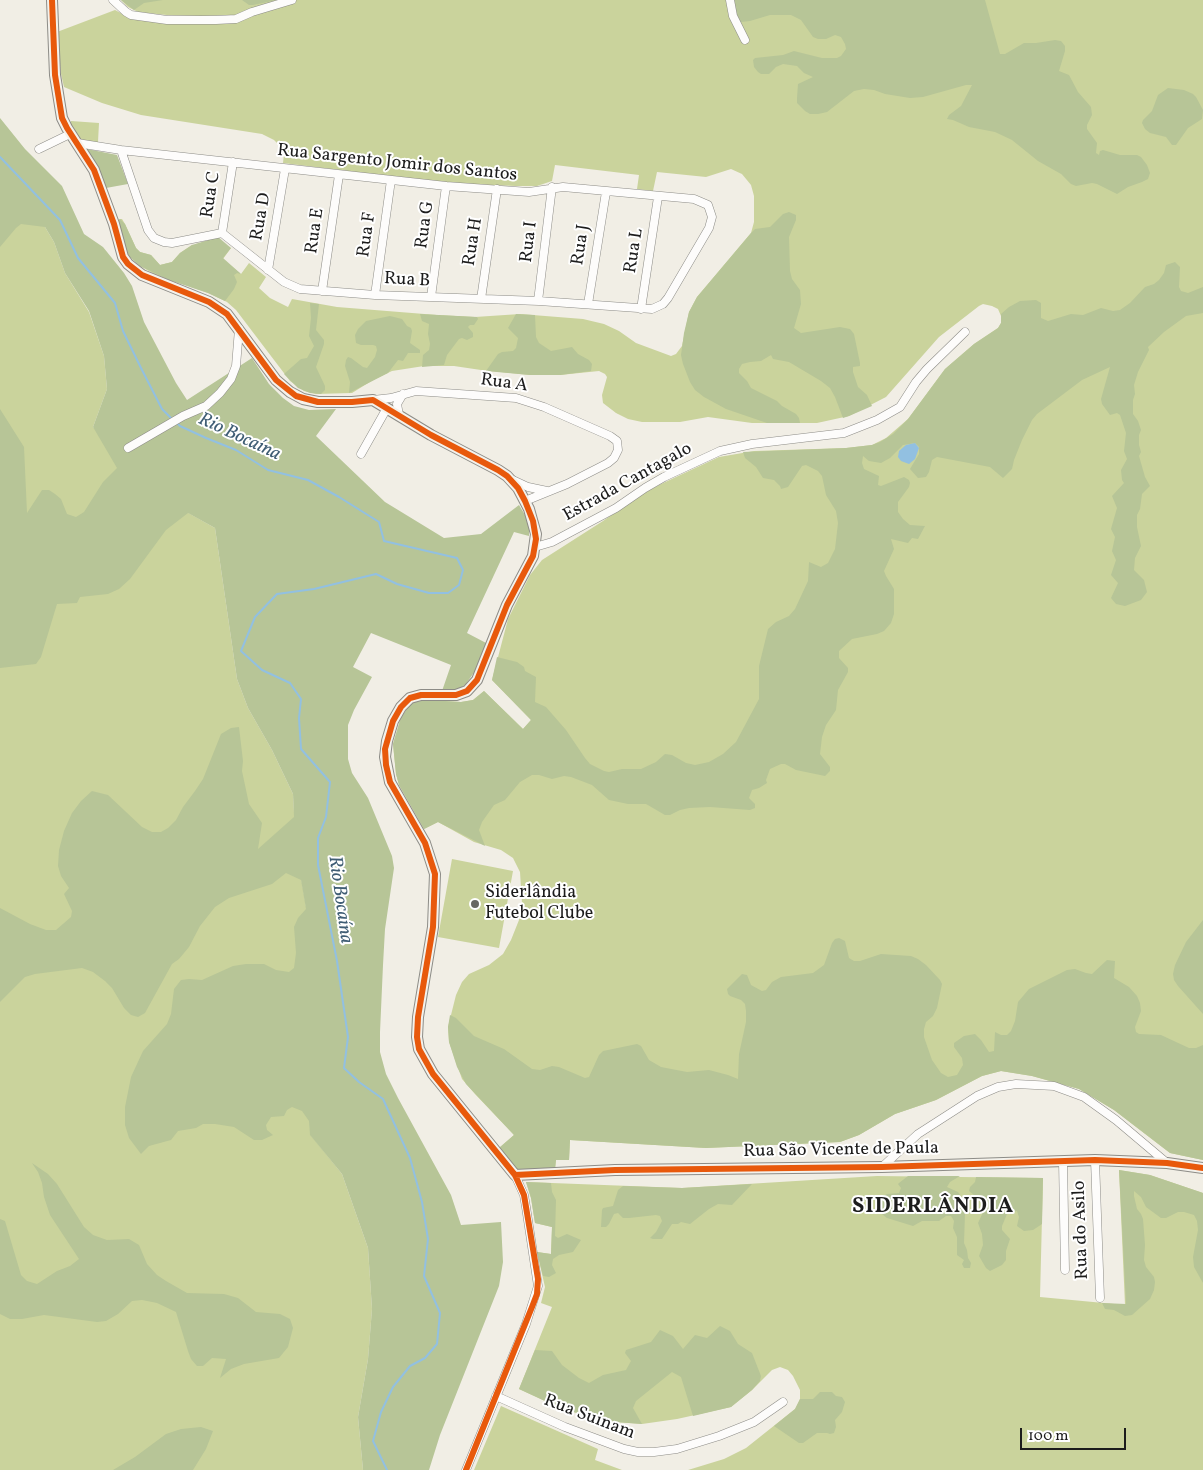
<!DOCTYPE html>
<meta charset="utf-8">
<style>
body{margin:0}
#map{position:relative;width:1203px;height:1470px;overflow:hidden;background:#f1eee5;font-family:Vollkorn,serif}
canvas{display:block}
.scale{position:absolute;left:1020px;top:1428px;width:106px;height:22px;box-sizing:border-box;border:2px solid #1c1c1c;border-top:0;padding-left:6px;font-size:15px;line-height:18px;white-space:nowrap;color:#1c1c1c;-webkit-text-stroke:4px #fff;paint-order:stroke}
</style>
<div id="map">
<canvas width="1203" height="1470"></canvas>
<div class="scale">100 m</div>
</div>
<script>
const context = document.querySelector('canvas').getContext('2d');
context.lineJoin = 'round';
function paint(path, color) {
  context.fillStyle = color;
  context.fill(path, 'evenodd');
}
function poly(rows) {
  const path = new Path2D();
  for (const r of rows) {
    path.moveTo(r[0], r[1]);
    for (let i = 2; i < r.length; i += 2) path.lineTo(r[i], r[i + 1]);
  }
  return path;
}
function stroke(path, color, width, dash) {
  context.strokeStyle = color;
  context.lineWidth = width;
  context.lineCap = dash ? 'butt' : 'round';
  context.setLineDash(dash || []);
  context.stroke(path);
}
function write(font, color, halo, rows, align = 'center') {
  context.font = font + ' Vollkorn,serif';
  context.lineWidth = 4;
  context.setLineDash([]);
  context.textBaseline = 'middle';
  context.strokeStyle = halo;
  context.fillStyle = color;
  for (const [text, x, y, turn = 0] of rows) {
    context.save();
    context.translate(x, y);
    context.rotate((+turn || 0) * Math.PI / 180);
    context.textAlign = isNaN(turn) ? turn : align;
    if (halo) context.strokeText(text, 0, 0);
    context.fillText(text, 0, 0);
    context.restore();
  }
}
const green = poly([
 [121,0,1203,0,1203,1160,1170,1153,1114,1110,1079,1089,1032,1076,1001,1071,982,1076,936,1100,895,1114,859,1135,840,1142,706,1148,570,1140,569,1160,556,1160,555,1169,512,1164,499,1148,514,1135,475,1094,462,1079,449,1042,448,1027,456,995,462,982,469,974,489,965,503,954,511,940,519,920,522,903,520,872,513,858,501,850,474,842,438,822,424,829,399,785,396,774,393,744,401,717,411,704,428,700,461,702,473,700,484,691,523,729,531,720,492,680,508,619,530,575,542,560,603,521,637,497,661,484,719,457,754,451,846,448,872,445,886,438,908,419,945,369,974,344,998,328,1001,323,1001,316,998,309,992,306,983,304,979,306,939,337,886,397,849,416,817,423,752,423,708,417,680,422,642,422,628,419,616,413,603,403,602,395,607,377,605,374,599,371,560,375,530,375,481,370,454,366,424,366,392,371,373,380,352,393,316,394,304,391,290,381,236,310,227,302,208,293,154,274,140,266,133,260,129,256,119,219,122,219,125,224,136,248,140,252,151,255,160,265,172,262,180,253,192,245,231,248,223,259,241,274,249,263,266,277,259,288,270,298,288,307,292,299,337,307,437,315,475,317,520,314,583,319,604,324,619,331,636,343,671,356,676,354,682,346,689,312,697,297,751,233,754,222,754,196,751,185,742,174,731,169,706,177,657,172,653,191,637,189,639,175,555,165,552,181,537,186,516,186,468,184,412,179,283,163,284,154,282,148,274,140,262,134,141,115,102,103,64,87,61,74,57,32,115,10,130,18,232,21,232,15,201,16,167,15,138,12,128,7],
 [71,121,99,123,98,142,87,142,80,140,71,128],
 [0,167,45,227,54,242,65,273,89,312,104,356,107,389,93,427,160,497,215,528,237,679,248,708,272,750,293,794,296,848,309,924,310,1134,342,1174,368,1248,372,1309,368,1359,358,1417,363,1470,0,1470],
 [452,859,513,871,499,948,438,937],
 [1119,1170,1150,1175,1203,1193,1203,1470,688,1470,724,1459,746,1448,795,1409,800,1399,800,1390,793,1376,788,1370,780,1367,772,1370,752,1390,731,1407,677,1419,642,1424,602,1421,558,1407,519,1389,552,1307,541,1303,545,1287,537,1252,551,1254,552,1227,535,1223,531,1198,526,1182,682,1188,877,1176,1043,1178,1040,1297,1125,1305],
 [501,1406,598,1449,595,1460,622,1470,474,1470]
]);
const forest = poly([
 [121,0,163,0,144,3,134,10],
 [242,0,277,0,253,5,249,5],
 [733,0,985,0,1000,54,1005,54,1024,43,1036,43,1055,40,1061,41,1065,46,1065,51,1059,71,1069,75,1078,92,1091,107,1092,115,1087,125,1087,129,1097,143,1096,153,1099,155,1100,151,1103,150,1120,155,1137,155,1141,157,1147,165,1150,173,1148,179,1142,182,1128,187,1117,194,1097,184,1092,183,1076,186,1071,184,1061,174,1038,161,1012,140,995,132,969,127,953,120,947,119,949,115,961,106,972,85,966,85,923,97,910,98,885,94,874,90,864,89,854,91,827,112,818,114,810,114,805,111,797,103,797,98,798,84,813,77,804,73,797,66,783,64,776,67,769,74,761,74,758,72,754,67,753,60,755,58,783,55,794,51,822,58,837,58,841,56,846,49,845,44,841,37,835,35,826,39,818,39,813,37,801,20,791,15,770,15,750,21,741,22,734,9],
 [1168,88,1184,90,1193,94,1196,97,1203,110,1202,119,1188,128,1176,145,1172,145,1166,137,1150,133,1145,129,1142,123,1143,120,1152,111,1158,95],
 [0,118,25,149,62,186,84,234,103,247,124,273,132,286,144,322,176,383,187,400,252,358,269,384,283,398,294,406,309,410,336,409,316,436,385,502,444,538,481,534,519,505,525,515,529,525,529,536,514,532,467,633,488,644,477,668,466,684,458,690,442,691,451,665,371,633,353,667,372,677,354,710,348,725,348,759,352,773,368,798,392,856,394,868,385,929,383,965,380,1032,380,1052,386,1074,398,1098,451,1195,461,1225,501,1222,503,1262,499,1286,440,1435,429,1470,363,1470,358,1417,368,1359,372,1309,368,1248,342,1174,310,1135,309,1121,302,1111,292,1107,287,1110,284,1116,271,1117,266,1125,267,1130,273,1135,262,1140,254,1140,234,1127,215,1124,203,1124,196,1128,178,1131,171,1140,149,1146,141,1154,129,1138,125,1125,125,1107,131,1077,143,1051,167,1024,171,1014,174,989,181,980,189,979,202,980,233,966,246,964,264,964,276,970,289,972,294,968,296,953,294,927,298,918,306,909,301,880,286,873,272,884,229,898,215,907,200,926,189,947,179,959,172,964,145,1013,138,1017,131,1015,124,1008,112,988,105,981,93,972,82,968,35,974,25,977,0,1002,0,908,30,924,46,930,56,930,71,917,72,911,64,894,69,888,61,876,58,866,59,850,64,831,72,813,81,801,92,791,108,795,142,827,152,832,161,832,168,828,176,820,183,807,195,791,203,779,221,734,231,728,239,727,243,761,242,771,249,804,262,823,258,849,294,817,293,794,272,750,248,708,237,679,215,528,188,513,166,530,130,579,119,589,108,594,80,597,77,603,57,604,41,657,36,664,0,668,0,409,24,447,27,513,42,490,49,490,55,494,61,499,67,514,76,517,84,512,103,482,117,468,93,427,107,389,104,356,89,311,65,273,54,242,45,227,21,224,16,228,0,247],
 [87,149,117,155,128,184,106,188],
 [789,212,796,215,796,220,789,237,790,271,792,279,800,290,801,304,794,328,801,333,840,327,850,329,854,334,860,363,860,366,853,367,853,372,858,387,867,395,872,406,849,416,843,418,835,397,830,388,821,381,789,362,773,359,771,355,761,361,750,362,742,364,739,369,739,373,747,381,751,388,777,401,782,406,796,414,799,418,800,423,767,423,726,409,704,397,695,390,690,382,683,364,681,355,684,333,689,312,697,297,751,233,755,229,770,227,783,214],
 [120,219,125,224,136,248,140,252,151,255,160,265,172,262,180,253,192,245,218,237,231,248,223,258,241,274,237,273,234,275,237,282,234,289,225,301,208,293,169,280,140,266,129,256,123,245,117,221],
 [1175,262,1180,267,1179,287,1181,291,1188,293,1203,287,1203,313,1186,316,1164,332,1148,347,1149,350,1138,372,1134,385,1135,394,1133,400,1133,414,1138,421,1141,430,1139,435,1139,445,1141,452,1139,456,1145,477,1150,486,1142,494,1140,509,1137,515,1137,527,1141,546,1135,558,1134,570,1144,580,1147,592,1141,600,1125,606,1116,604,1111,598,1118,583,1111,575,1116,560,1112,551,1115,537,1111,529,1117,508,1112,496,1124,483,1122,480,1121,470,1127,459,1124,451,1126,433,1120,415,1117,413,1110,415,1102,404,1101,399,1110,367,1082,380,1037,414,1032,420,1022,440,1014,460,1012,469,1003,478,990,467,937,457,932,460,929,472,926,477,918,478,910,469,919,454,919,447,915,443,903,445,890,458,881,463,869,461,863,456,862,463,864,469,879,476,878,485,881,486,904,477,909,480,910,483,909,487,898,502,898,512,903,519,910,525,925,526,918,539,912,538,908,543,891,539,894,549,884,571,886,576,894,589,894,614,891,623,884,631,877,634,852,639,839,651,839,658,848,668,848,672,838,690,836,710,826,725,822,737,820,754,830,767,830,771,825,776,796,770,785,764,781,764,770,769,766,780,767,783,759,788,752,790,749,798,755,804,755,808,750,810,710,807,689,808,680,810,670,815,665,815,646,804,628,804,609,800,592,785,571,777,564,776,552,779,539,775,532,775,520,782,505,800,494,805,482,822,479,830,485,846,438,822,424,829,399,785,396,774,393,744,400,721,408,707,414,702,428,700,461,702,473,700,484,691,523,729,531,720,492,680,497,657,517,662,524,667,525,671,536,677,535,702,546,707,566,730,585,758,590,764,604,771,609,772,622,769,641,769,656,762,665,754,672,755,686,763,695,765,709,762,723,754,736,742,759,699,759,666,768,629,776,622,789,616,795,609,808,581,809,562,821,567,828,563,835,549,838,523,836,511,826,495,822,476,818,471,806,465,802,466,788,487,781,489,780,486,774,480,763,478,756,467,745,458,743,452,846,448,872,445,880,442,893,434,908,419,945,369,974,344,998,328,1001,323,1001,314,1009,307,1020,301,1036,300,1041,303,1041,318,1048,321,1071,314,1083,315,1101,308,1113,311,1120,310,1130,303,1145,287,1154,284,1159,280,1164,273,1166,265],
 [310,303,319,304,316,330,324,340,324,344,316,367,325,386,325,390,321,394,310,393,298,388,284,374,301,359,307,358,314,346,309,336,311,318],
 [420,314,477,317,478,319,474,325,470,325,468,327,473,333,473,337,467,340,462,338,459,339,447,355,444,365,422,367,423,355,429,350,430,344,428,334,429,324,422,321],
 [516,314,535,315,536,337,539,343,551,351,572,347,578,354,589,360,592,364,591,371,560,375,530,375,486,371,498,354,502,352,513,351,516,348,518,338,508,328],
 [390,316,402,319,407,326,411,328,412,331,410,343,420,350,420,353,408,353,403,361,398,360,388,373,349,393,350,382,345,366,346,360,348,357,351,358,363,367,367,368,375,357,377,350,376,346,373,345,361,345,356,343,355,335,358,329,366,321],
 [1203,920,1203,1014,1178,986,1174,980,1173,974,1175,965,1186,942],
 [839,938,845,941,849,958,854,961,860,961,881,954,911,956,918,959,926,965,940,980,942,984,937,1008,933,1016,926,1022,924,1029,924,1037,932,1060,941,1073,948,1077,957,1075,963,1065,962,1058,954,1047,954,1043,964,1036,975,1034,981,1040,989,1052,994,1051,995,1032,1001,1035,1007,1035,1011,1031,1015,1021,1018,1002,1029,989,1067,970,1075,969,1086,973,1092,974,1107,960,1115,961,1114,978,1129,987,1137,996,1140,1003,1141,1011,1135,1027,1136,1032,1139,1034,1161,1035,1189,1048,1196,1048,1203,1045,1203,1160,1170,1153,1114,1110,1079,1089,1032,1076,1001,1071,982,1076,936,1100,895,1114,859,1135,840,1142,706,1148,570,1140,569,1160,556,1160,555,1169,516,1170,499,1148,514,1135,466,1084,457,1067,449,1042,448,1027,450,1015,456,1018,474,1036,504,1049,532,1069,540,1070,552,1066,559,1067,585,1078,589,1077,599,1055,603,1051,637,1044,641,1046,649,1060,661,1067,687,1072,709,1070,728,1075,738,1079,739,1054,746,1022,746,1011,745,1004,741,1000,730,996,728,994,727,989,742,974,747,975,751,985,762,991,766,990,772,982,781,977,813,973,824,965,832,943,835,939],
 [32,1163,48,1174,57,1184,84,1227,93,1235,107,1240,129,1239,139,1245,147,1264,157,1275,166,1281,187,1293,224,1294,238,1298,256,1312,280,1314,290,1319,293,1328,288,1347,279,1358,244,1364,231,1369,220,1378,226,1359,212,1358,203,1366,197,1366,191,1359,188,1351,176,1312,157,1303,142,1300,132,1301,118,1314,106,1321,97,1322,44,1315,22,1319,10,1319,0,1314,0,1219,5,1221,21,1275,27,1281,37,1284,57,1271,70,1266,79,1259,50,1215,44,1197,42,1183,38,1172],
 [1119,1170,1150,1175,1203,1193,1203,1283,1194,1267,1193,1257,1198,1230,1197,1221,1194,1215,1184,1212,1178,1212,1166,1218,1161,1218,1146,1207,1141,1197,1134,1191,1134,1196,1137,1209,1141,1214,1143,1219,1145,1245,1144,1260,1146,1267,1154,1277,1155,1282,1154,1290,1150,1299,1132,1315,1125,1316,1114,1310,1105,1309,1102,1303,1126,1304],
 [908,1176,960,1176,950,1182,947,1187,958,1192,963,1199,965,1214,964,1243,967,1250,968,1258,971,1263,970,1268,964,1268,962,1264,964,1260,957,1255,957,1237,953,1228,954,1221,951,1216,946,1216,939,1221,922,1221,913,1226,887,1218,878,1211,877,1206,881,1197,887,1194,899,1193,901,1188,898,1184,899,1183],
 [976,1177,1043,1178,1042,1224,1033,1230,1024,1231,1017,1226,1019,1217,1017,1211,1007,1214,1002,1226,1002,1230,1010,1239,1006,1251,1006,1260,1002,1265,990,1271,986,1268,979,1256,983,1245,982,1234,978,1223,985,1208,984,1203,969,1191,970,1187,975,1182],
 [526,1182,551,1183,552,1192,556,1200,555,1236,558,1238,567,1234,581,1240,573,1252,559,1255,553,1259,552,1265,556,1273,549,1277,543,1276,537,1252,551,1254,552,1227,535,1223,531,1198],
 [752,1184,732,1205,718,1204,709,1209,690,1224,681,1222,678,1224,672,1224,662,1239,653,1239,650,1238,656,1232,662,1221,660,1216,656,1215,629,1218,623,1218,618,1213,614,1214,609,1224,606,1227,601,1227,602,1210,603,1208,613,1206,618,1190,623,1186,682,1188],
 [720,1326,730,1331,738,1344,752,1353,761,1376,760,1381,752,1390,731,1407,693,1416,681,1377,672,1372,636,1401,633,1408,642,1424,602,1421,558,1407,519,1389,535,1350,552,1351,562,1365,579,1378,589,1383,603,1375,626,1370,631,1361,625,1353,626,1350,651,1342,660,1330,673,1336,683,1349,695,1335,707,1338],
 [820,1392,832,1392,836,1396,842,1397,845,1402,842,1412,835,1420,836,1427,834,1433,830,1434,827,1433,817,1433,803,1443,799,1443,774,1426,795,1409,800,1399,813,1399],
 [201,1427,213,1431,206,1449,193,1470,113,1470,135,1457,166,1434,181,1429]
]);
const water = poly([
 [915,443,919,448,915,459,909,464,901,461,898,457,899,451,906,445]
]);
const stream = poly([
 [0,157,60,220,78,258,115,303,123,331,141,368,162,409,173,420],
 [177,423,180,426,206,438,236,450,268,470,308,480,339,497,379,522,384,541,457,558,463,570,459,585,448,593,429,593,397,584,376,574,314,589,277,594,255,617,241,651,262,670,290,683,301,699,299,718,301,749,330,782,326,817,318,838,318,865,337,961,348,1037,344,1068,359,1082,383,1099,410,1158,422,1202,428,1239,424,1276,440,1313,437,1344,425,1358,410,1366,393,1387,381,1412,373,1441,387,1470]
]);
const street = poly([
 [113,0,126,12,131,15,167,20,216,20,236,19,252,12,292,0],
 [730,0,733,16,745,40],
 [77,143,121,150,446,186,529,192,563,187,694,199,708,205,712,217,709,228,668,298,663,304,652,309,539,301,375,295,300,289,284,282,222,233,172,243,164,242,154,238,148,230,121,150],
 [39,149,70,134],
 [222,233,233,162],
 [268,270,285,169],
 [322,291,339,175],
 [375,295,391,180],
 [431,297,446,186],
 [481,299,497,189],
 [538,301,552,187],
 [588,304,606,192],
 [641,309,658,197],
 [373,400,391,398,416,391,516,398,544,407,610,436,617,441,618,450,614,458,608,463,567,484,525,501],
 [399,415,397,404,403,394],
 [128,448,183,416,206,406,220,393,231,379,236,366,239,329],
 [361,454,387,408],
 [513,480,528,487,547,491],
 [535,547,552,542,616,508,645,488,664,477,720,451,752,444,844,433,877,420,900,407,916,382,927,369,965,332],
 [1095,1160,1100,1298],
 [1063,1161,1065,1270],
 [882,1167,918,1134,977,1096,998,1087,1016,1084,1054,1086,1084,1097,1116,1120,1167,1163],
 [496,1396,565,1427,624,1449,638,1452,654,1452,677,1449,719,1436,754,1422,783,1402],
 [466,1470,526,1324,538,1286,526,1207,524,1195,515,1175]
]);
const secondary = poly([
 [52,0,55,75,62,118,67,128,94,170,114,224,123,257,128,264,142,275,209,302,227,314,276,380,290,392,303,399,318,402,352,402,373,400,431,435,498,470,507,476,518,488,529,509,536,534,533,556,507,605,477,680,467,691,456,695,421,695,410,698,401,707,393,721,387,741,385,757,390,782,425,843,435,874,433,927,418,1017,417,1037,419,1049,433,1074,515,1175,615,1170,882,1167,1095,1160,1167,1163,1203,1168]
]);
const cycleway = poly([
 [52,0,55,75,62,118,67,128,94,170,114,224,123,257,128,264,142,275,209,302,227,314,276,380,296,396,318,402,352,402,373,400,431,435,498,470,507,476,518,488,525,501,533,521,536,539,533,556,507,605,477,680,467,691,456,695,421,695,410,698,401,707,393,721,385,749,386,765,390,782,425,843,435,874,433,927,418,1017,417,1037,419,1049,433,1074,515,1175,524,1195,538,1279,537,1294,532,1307,466,1470],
 [515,1175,615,1170,882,1167,1095,1160,1167,1163,1203,1168]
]);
const markers = [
 [475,904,5,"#676662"]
];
const streetNames = [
 ["Rua Sargento Jomir dos Santos",397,164,6],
 ["Rua C",212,195,-81],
 ["Rua D",262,217,-80],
 ["Rua G",426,225,-82],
 ["Rua E",316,231,-82],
 ["Rua F",368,235,-82],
 ["Rua H",474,242,-81],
 ["Rua I",530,242,-83],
 ["Rua J",582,245,-81],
 ["Rua L",635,251,-81],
 ["Rua B",407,281,3],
 ["Rua A",504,384,8],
 ["Estrada Cantagalo",628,483,-29],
 ["Rua São Vicente de Paula",841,1151,-1],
 ["Rua do Asilo",1082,1230,-92],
 ["Rua Suinam",589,1418,21]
];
const poiNames = [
 ["Siderlândia",485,894],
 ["Futebol Clube",485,915]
];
const waterNames = [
 ["Rio Bocaína",239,438,25],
 ["Rio Bocaína",339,900,82]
];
const districtNames = [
 ["SIDERLÂNDIA",933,1208]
];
paint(green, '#cad39c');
paint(forest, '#b7c597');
paint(water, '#92c0e1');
stroke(stream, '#92c0e1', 2);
stroke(street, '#8d8c87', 9);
stroke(secondary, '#8d8c87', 12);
stroke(street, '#fdfcfb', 8);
stroke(secondary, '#f4f2ec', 10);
stroke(cycleway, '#e8590c', 6);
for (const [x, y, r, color] of markers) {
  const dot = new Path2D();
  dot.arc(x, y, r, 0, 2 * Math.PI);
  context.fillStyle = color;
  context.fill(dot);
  stroke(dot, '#fff', 2);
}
write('18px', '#1c1c1c', '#fff', streetNames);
write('18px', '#1c1c1c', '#fff', poiNames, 'left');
write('italic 19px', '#3f5d74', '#fff', waterNames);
context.letterSpacing = '1px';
write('bold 22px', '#1c1c1c', '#fff', districtNames);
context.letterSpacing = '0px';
</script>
